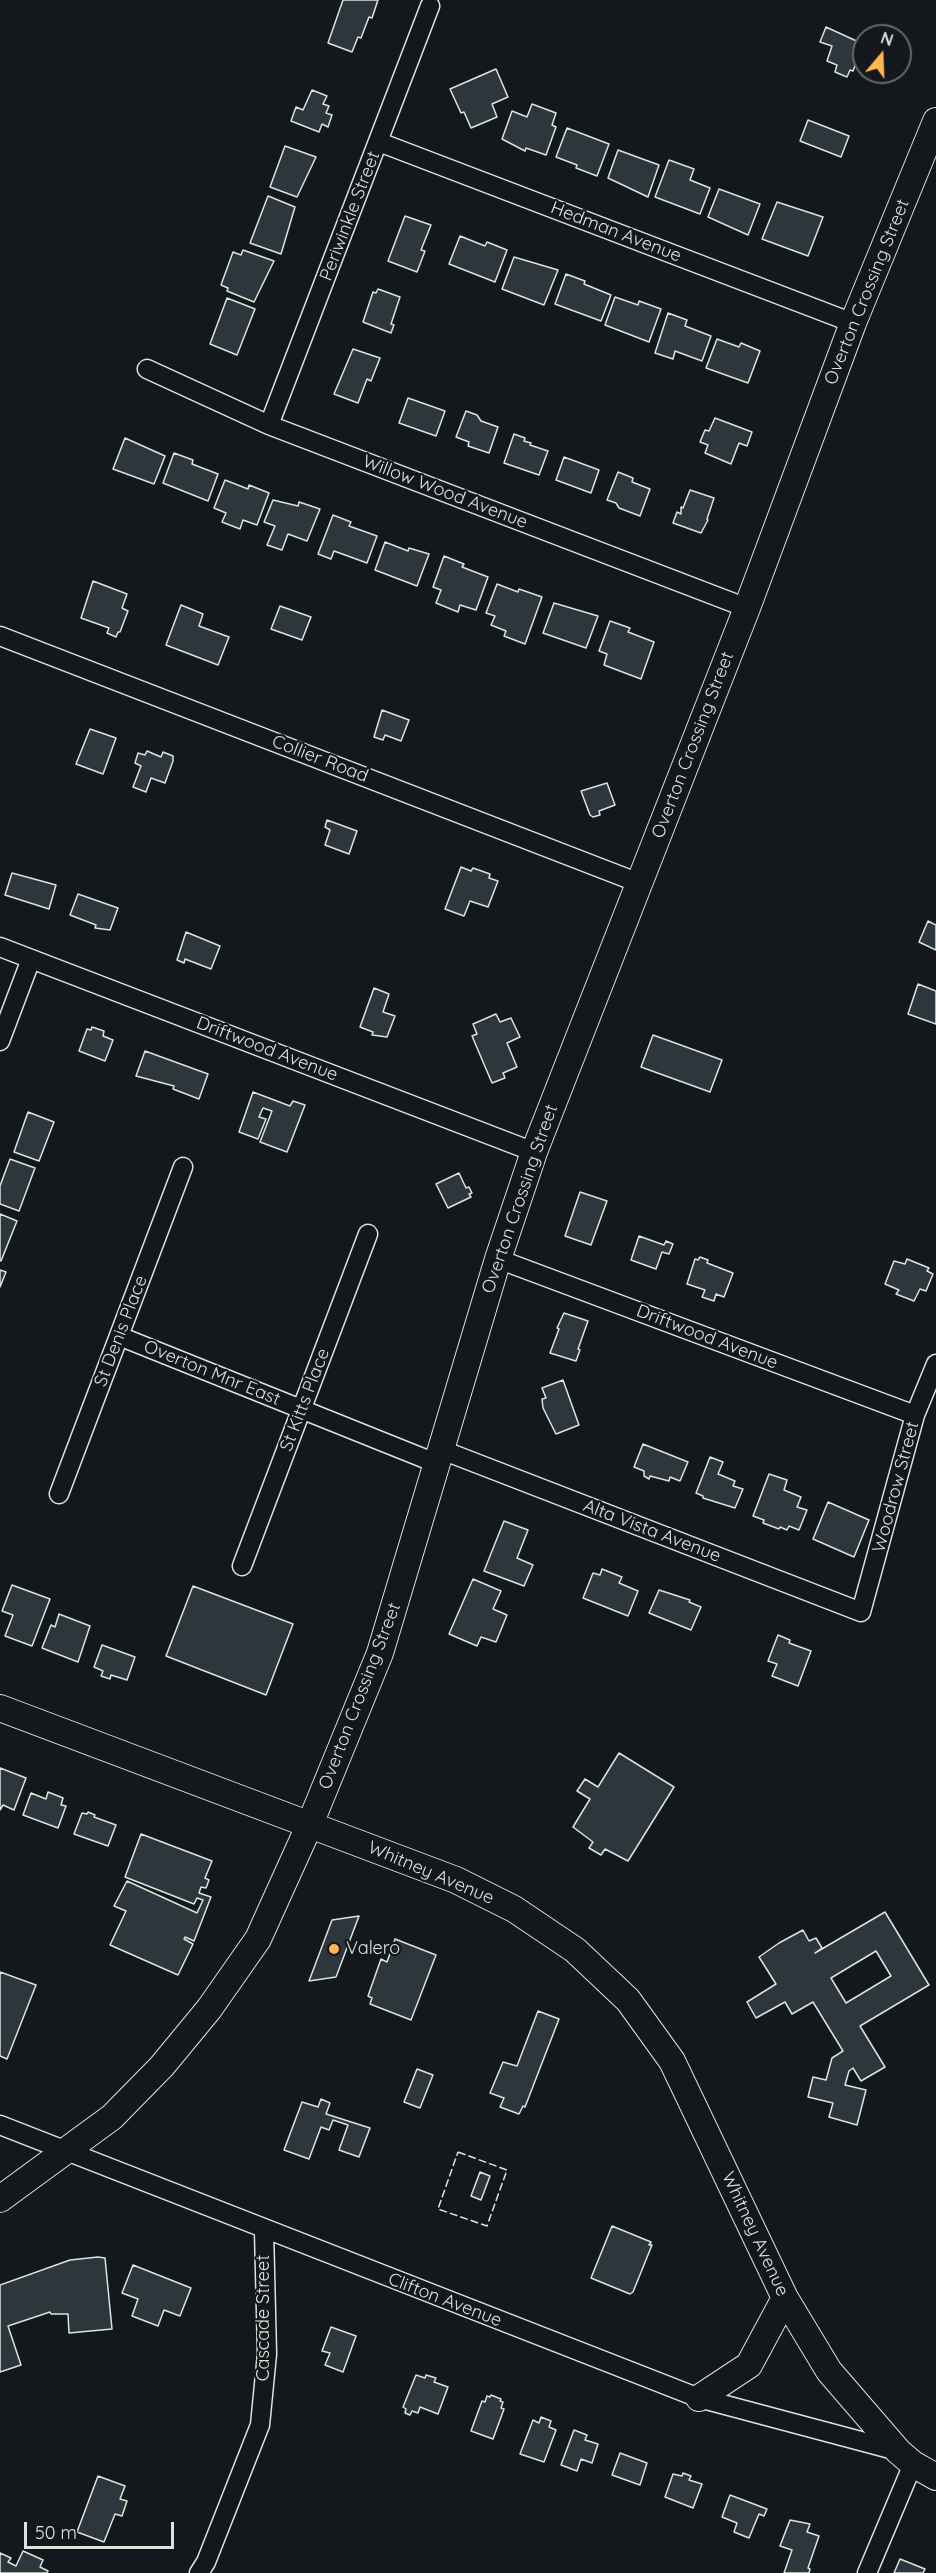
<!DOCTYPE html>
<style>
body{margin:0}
#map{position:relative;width:936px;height:2573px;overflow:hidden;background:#14181c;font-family:Quicksand,sans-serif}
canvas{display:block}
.north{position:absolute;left:852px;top:24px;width:60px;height:60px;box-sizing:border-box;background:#14181c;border:2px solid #626a69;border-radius:50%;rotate:19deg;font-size:16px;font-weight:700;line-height:24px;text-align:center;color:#d8e6dc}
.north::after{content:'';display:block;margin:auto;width:21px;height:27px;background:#ffb74d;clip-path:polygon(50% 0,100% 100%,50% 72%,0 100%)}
.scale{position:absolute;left:24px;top:2522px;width:150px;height:27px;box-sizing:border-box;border:3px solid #d8e6dc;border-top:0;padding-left:8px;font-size:18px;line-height:21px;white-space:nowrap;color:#d8e6dc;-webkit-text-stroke:4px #14181c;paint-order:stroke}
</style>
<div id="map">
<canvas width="936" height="2573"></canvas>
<div class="north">N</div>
<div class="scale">50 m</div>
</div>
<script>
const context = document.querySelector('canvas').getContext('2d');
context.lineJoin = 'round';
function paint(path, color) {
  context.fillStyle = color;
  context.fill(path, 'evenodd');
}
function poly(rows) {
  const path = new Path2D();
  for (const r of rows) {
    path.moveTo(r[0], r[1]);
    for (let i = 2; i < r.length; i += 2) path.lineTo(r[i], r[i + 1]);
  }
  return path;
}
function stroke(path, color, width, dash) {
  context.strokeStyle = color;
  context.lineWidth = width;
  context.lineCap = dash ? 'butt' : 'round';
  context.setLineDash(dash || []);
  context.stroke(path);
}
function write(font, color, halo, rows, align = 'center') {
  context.font = font + ' Quicksand,sans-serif';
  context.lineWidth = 4.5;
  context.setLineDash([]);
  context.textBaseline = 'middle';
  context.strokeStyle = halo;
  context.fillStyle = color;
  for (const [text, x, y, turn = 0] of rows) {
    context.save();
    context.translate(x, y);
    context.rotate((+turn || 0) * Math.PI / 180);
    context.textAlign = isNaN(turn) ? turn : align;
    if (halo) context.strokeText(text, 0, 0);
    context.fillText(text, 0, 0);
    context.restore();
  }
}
const building = poly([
 [343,0,378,0,372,18,369,17,361,38,358,37,352,52,328,43,343,0],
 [826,27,863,44,853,71,850,70,847,77,835,72,837,65,827,61,832,46,820,42,826,27],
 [496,69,508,97,492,104,497,117,471,128,464,112,461,113,450,89,496,69],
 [312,90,327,96,323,104,329,106,326,113,332,115,328,127,322,124,319,132,291,121,296,107,303,110,312,90],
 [532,104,556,113,552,125,556,127,546,155,526,148,525,151,502,139,512,111,527,117,532,104],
 [808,120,849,136,841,157,800,141,808,120],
 [567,128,609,144,597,176,576,168,577,165,556,157,567,128],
 [285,146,316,157,297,197,270,187,285,146],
 [618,150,659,165,648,197,608,178,618,150],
 [669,160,694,169,690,180,710,188,700,214,655,197,669,160],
 [719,189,760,204,748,235,708,217,719,189],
 [268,196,295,207,281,254,250,243,268,196],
 [777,202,823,217,808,256,762,239,777,202],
 [405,216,431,225,421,250,425,251,417,272,388,261,405,216],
 [460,236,485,246,487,242,507,250,495,282,449,264,460,236],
 [243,250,274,261,254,302,227,291,228,288,221,285,233,252,241,255,243,250],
 [514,257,558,270,544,305,502,289,514,257],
 [566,274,585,281,584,284,611,295,601,321,555,304,566,274],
 [378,289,400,297,391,324,394,325,391,333,363,322,373,292,376,293,378,289],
 [615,297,638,305,639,301,661,309,649,342,605,325,615,297],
 [227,298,255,309,237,355,210,344,227,298],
 [668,313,687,320,685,326,711,336,702,361,675,351,673,359,655,353,668,313],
 [717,339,739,347,741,343,760,351,748,383,706,368,717,339],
 [353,349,380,358,371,381,367,379,358,403,334,394,353,349],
 [408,398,445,411,436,436,399,423,408,398],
 [466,411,477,415,481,421,498,427,489,453,468,446,469,442,456,437,466,411],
 [715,418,752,432,747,446,739,443,731,464,705,453,708,445,700,442,705,430,709,431,715,418],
 [514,434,525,438,524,441,531,443,530,445,548,451,539,475,504,463,514,434],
 [125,438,165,456,154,484,113,469,125,438],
 [174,453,193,460,192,464,218,474,208,501,163,483,174,453],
 [564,457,599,470,591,493,556,480,564,457],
 [618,472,633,478,632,482,650,489,640,516,619,508,616,503,607,500,618,472],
 [225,480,248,489,249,485,269,493,257,525,243,520,240,529,222,522,226,513,214,508,225,480],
 [690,490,714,498,707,519,708,520,701,533,673,523,677,512,681,514,681,507,683,508,690,490],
 [273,500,298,506,299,502,320,509,307,541,288,534,282,550,267,545,275,526,264,522,273,500],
 [333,515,351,522,349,526,377,536,367,563,334,551,331,559,318,554,333,515],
 [385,542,408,551,409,548,429,554,417,586,375,570,385,542],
 [444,556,464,564,462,567,488,577,476,610,460,605,458,612,436,603,441,590,433,587,444,556],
 [93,581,127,594,122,608,128,611,120,632,118,632,116,637,107,633,109,628,81,618,93,581],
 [497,584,518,592,519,589,542,597,525,644,504,636,506,631,491,625,495,616,486,613,497,584],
 [554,603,598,616,586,648,543,633,554,603],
 [181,605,203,614,199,626,229,637,218,665,166,645,181,605],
 [280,606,311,617,302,640,271,629,280,606],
 [610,621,630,628,628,632,654,642,641,679,604,665,607,654,599,651,610,621],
 [382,710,409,720,401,741,385,735,383,740,374,737,382,710],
 [90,729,116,738,103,774,76,764,90,729],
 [147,751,161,757,163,752,173,756,173,761,165,783,151,778,146,792,133,787,141,766,135,763,138,753,145,755,147,751],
 [607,783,615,805,599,811,600,815,593,817,590,815,581,791,607,783],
 [327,820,357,831,349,854,325,845,330,830,325,827,327,820],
 [461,867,471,871,473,868,490,874,489,878,498,881,488,907,470,901,464,916,445,909,461,867],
 [12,873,56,885,49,909,5,895,12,873],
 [78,894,118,908,110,930,95,928,96,925,70,915,78,894],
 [928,921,936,925,936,950,919,942,928,921],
 [186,932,220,946,211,969,185,959,184,963,177,960,186,932],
 [918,984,936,991,936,1024,908,1014,918,984],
 [374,988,389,994,383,1012,395,1016,387,1037,372,1035,373,1032,360,1027,374,988],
 [496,1014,500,1022,511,1018,520,1037,507,1043,517,1067,503,1073,505,1078,492,1083,472,1036,477,1034,473,1024,496,1014],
 [92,1027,104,1031,103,1036,113,1040,105,1061,79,1051,87,1029,91,1030,92,1027],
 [653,1035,722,1060,710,1092,641,1067,653,1035],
 [145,1051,208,1074,199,1099,173,1089,174,1086,136,1076,145,1051],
 [253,1092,290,1106,293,1101,305,1105,287,1152,260,1142,272,1111,263,1108,259,1117,266,1119,258,1139,239,1132,253,1092],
 [28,1112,54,1122,39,1161,14,1152,28,1112],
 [10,1159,35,1168,19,1211,0,1204,0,1186,10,1159],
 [459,1173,466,1188,469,1187,472,1193,469,1194,471,1197,448,1208,436,1184,459,1173],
 [580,1192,607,1201,591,1245,565,1236,580,1192],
 [0,1214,17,1221,1,1261,0,1260,0,1214],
 [639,1236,664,1245,666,1241,673,1244,669,1254,662,1252,656,1269,631,1260,639,1236],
 [700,1257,708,1260,707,1263,733,1273,724,1297,716,1294,714,1301,702,1297,705,1290,687,1284,695,1259,698,1260,700,1257],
 [907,1259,929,1268,927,1271,933,1274,926,1291,920,1289,914,1301,896,1294,899,1290,885,1284,894,1261,905,1264,907,1259],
 [0,1270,6,1272,0,1287,0,1270],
 [564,1313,588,1321,578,1349,580,1350,576,1361,550,1353,559,1329,557,1328,564,1313],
 [563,1380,579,1425,556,1434,543,1408,542,1399,546,1398,542,1388,563,1380],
 [643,1444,688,1462,680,1481,670,1477,669,1481,650,1476,649,1479,644,1476,644,1471,634,1467,643,1444],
 [710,1457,723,1462,718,1474,735,1481,733,1486,743,1489,735,1508,703,1498,703,1496,696,1493,710,1457],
 [769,1474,787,1480,784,1490,801,1497,797,1507,807,1510,799,1530,789,1526,787,1530,780,1527,779,1529,763,1523,764,1520,753,1516,769,1474],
 [828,1502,869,1520,854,1557,813,1539,828,1502],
 [504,1521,528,1530,517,1558,533,1565,524,1586,484,1571,504,1521],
 [602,1569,622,1577,619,1583,638,1591,628,1616,583,1598,593,1573,600,1575,602,1569],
 [473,1579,501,1591,493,1609,507,1615,496,1642,481,1637,477,1646,449,1634,473,1579],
 [12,1585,50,1599,32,1646,5,1636,13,1615,2,1611,12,1585],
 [193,1586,293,1624,266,1695,166,1656,193,1586],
 [659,1590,690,1600,689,1602,701,1607,691,1630,649,1613,659,1590],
 [59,1614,90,1626,78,1662,42,1648,51,1625,55,1627,59,1614],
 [778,1635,790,1640,789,1643,811,1651,798,1686,772,1676,777,1664,768,1661,778,1635],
 [102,1645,135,1657,127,1680,111,1675,110,1679,101,1676,103,1671,94,1667,102,1645],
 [619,1753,674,1787,628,1861,605,1849,601,1855,589,1848,593,1842,573,1827,590,1799,577,1791,585,1779,598,1787,619,1753],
 [0,1768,26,1778,14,1810,3,1805,0,1810,0,1768],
 [48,1792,63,1798,61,1805,66,1806,58,1828,23,1815,31,1793,46,1799,48,1792],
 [88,1812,95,1815,94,1817,116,1825,108,1846,74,1834,82,1813,87,1814,88,1812],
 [141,1834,212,1861,205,1878,209,1880,206,1888,201,1887,199,1893,211,1897,194,1941,185,1937,184,1939,193,1944,178,1975,110,1945,126,1911,114,1906,127,1881,197,1913,203,1900,197,1898,194,1904,125,1877,141,1834],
 [885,1912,929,1985,860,2026,885,2067,861,2081,853,2068,849,2071,845,2085,866,2090,857,2125,829,2117,833,2103,808,2097,813,2077,826,2080,832,2058,843,2051,813,2002,792,2014,785,2002,756,2018,747,2002,776,1984,759,1957,779,1943,803,1930,809,1941,816,1938,822,1948,815,1953,885,1912],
 [876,1951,891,1976,846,2003,831,1978,876,1951],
 [359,1916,336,1977,309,1981,332,1920,359,1916],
 [395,1939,436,1955,411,2020,370,2004,372,1998,368,1996,381,1959,387,1962,395,1939],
 [0,1972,36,1985,7,2059,0,2056,0,1972],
 [538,2011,559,2019,525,2107,523,2106,519,2114,500,2107,504,2098,490,2093,503,2062,517,2066,538,2011],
 [417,2069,433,2075,420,2108,404,2102,417,2069],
 [321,2099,330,2103,326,2114,370,2128,359,2157,339,2150,348,2125,333,2120,329,2130,321,2127,309,2159,284,2150,302,2102,318,2107,321,2099],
 [480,2172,490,2176,481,2200,471,2196,480,2172],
 [612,2226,651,2242,649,2245,652,2245,633,2292,630,2294,591,2278,612,2226],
 [98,2257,105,2258,112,2329,69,2333,68,2314,51,2314,50,2312,8,2326,21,2365,0,2372,0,2285,70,2260,98,2257],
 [133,2265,191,2288,180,2316,164,2310,158,2326,132,2316,138,2299,122,2293,133,2265],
 [331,2327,356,2336,343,2372,325,2365,330,2353,322,2351,331,2327],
 [416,2375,425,2378,426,2375,436,2378,434,2382,448,2387,438,2414,420,2407,418,2413,412,2411,410,2415,405,2413,406,2409,403,2407,416,2375],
 [491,2395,501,2399,500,2401,503,2402,501,2408,504,2409,493,2439,471,2431,482,2401,485,2402,487,2396,490,2397,491,2395],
 [541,2417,551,2421,549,2427,556,2430,544,2462,520,2454,533,2420,539,2423,541,2417],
 [574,2430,587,2435,585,2440,598,2444,592,2463,581,2459,577,2471,561,2465,574,2430],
 [620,2453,647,2463,640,2485,612,2475,620,2453],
 [683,2473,691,2476,689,2480,702,2484,693,2508,665,2497,673,2474,682,2476,683,2473],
 [98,2476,125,2486,120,2499,127,2501,122,2516,115,2514,104,2542,77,2532,98,2476],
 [730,2495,767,2509,764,2516,759,2514,749,2538,734,2532,737,2523,722,2517,730,2495],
 [790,2520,810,2524,807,2532,819,2536,808,2568,810,2569,809,2573,784,2573,792,2550,780,2546,790,2520],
 [23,2551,43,2560,40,2567,48,2571,47,2573,0,2573,0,2553,11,2558,8,2562,16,2566,23,2551],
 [900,2559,925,2569,923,2573,894,2573,900,2559]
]);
const street = poly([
 [379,142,853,323],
 [147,369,269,425,747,608],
 [269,425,430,6],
 [0,636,639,883],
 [0,947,534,1152],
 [0,1041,31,959],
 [498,1259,915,1415],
 [119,1336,438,1464],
 [442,1450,861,1612,915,1415,936,1364],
 [59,1494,183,1167],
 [242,1566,368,1234],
 [0,2125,699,2398,898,2451],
 [199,2573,206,2562,260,2425,267,2354,264,2230],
 [867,2573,913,2464]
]);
const secondary = poly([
 [0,1708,456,1880,514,1909,575,1950,628,2000,672,2061,785,2298,829,2371,898,2451,913,2464,936,2477],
 [0,2199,112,2117,162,2066,209,2009,258,1939,310,1824,380,1653,498,1259,534,1152,747,608,853,323,936,121],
 [699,2398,749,2365,785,2298]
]);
const fence = poly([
 [458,2152,507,2170,487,2226,438,2209,458,2152]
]);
const markers = [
 [334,1949,6,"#ffb74d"]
];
const streetNames = [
 ["Periwinkle Street",350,216,-69],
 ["Hedman Avenue",616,232,21],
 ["Overton Crossing Street",867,292,-68],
 ["Willow Wood Avenue",445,492,21],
 ["Overton Crossing Street",693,745,-69],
 ["Collier Road",320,759,21],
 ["Driftwood Avenue",267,1049,21],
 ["Overton Crossing Street",520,1199,-71],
 ["St Denis Place",121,1331,-69],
 ["Driftwood Avenue",707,1337,21],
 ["Overton Mnr East",212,1373,22],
 ["St Kitts Place",305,1400,-69],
 ["Woodrow Street",896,1487,-75],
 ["Alta Vista Avenue",652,1531,21],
 ["Overton Crossing Street",360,1696,-69],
 ["Whitney Avenue",431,1873,23],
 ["Whitney Avenue",755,2234,65],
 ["Clifton Avenue",445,2300,21],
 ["Cascade Street",264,2318,-90]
];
const poiNames = [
 ["Valero",346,1949]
];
paint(building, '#2c363c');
stroke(building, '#d8e6dc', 1.5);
stroke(street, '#d8e6dc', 21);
stroke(secondary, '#d8e6dc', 28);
stroke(street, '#14181c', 18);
stroke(secondary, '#14181c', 26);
stroke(fence, '#d8e6dc', 1.5, [8, 3]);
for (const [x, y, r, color] of markers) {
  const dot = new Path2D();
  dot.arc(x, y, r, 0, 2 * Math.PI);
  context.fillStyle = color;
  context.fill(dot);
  stroke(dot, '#14181c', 2);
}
write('18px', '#d8e6dc', '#14181c', streetNames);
write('18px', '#d8e6dc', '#14181c', poiNames, 'left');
</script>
